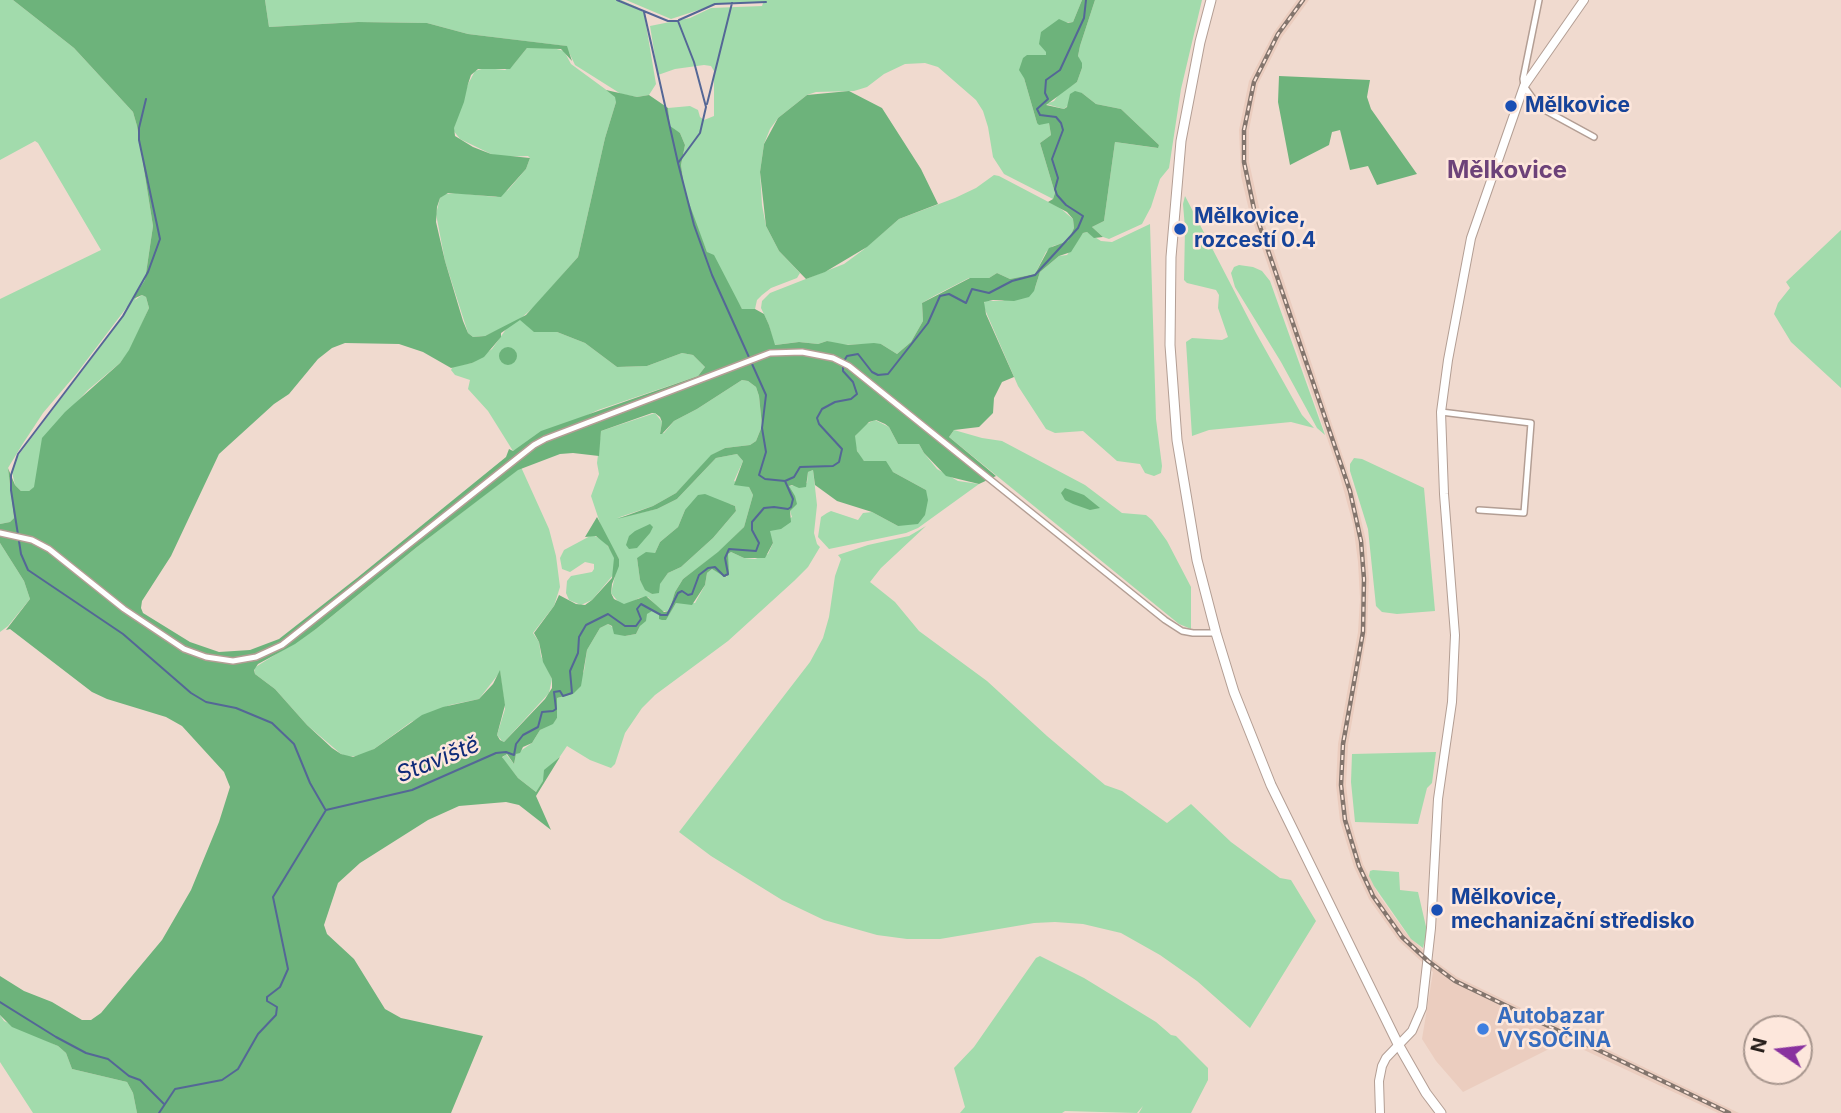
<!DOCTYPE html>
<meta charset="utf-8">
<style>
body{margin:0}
#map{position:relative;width:1841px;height:1113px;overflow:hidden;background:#f0dacf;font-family:Inter,sans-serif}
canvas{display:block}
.north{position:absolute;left:1743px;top:1015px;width:70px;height:70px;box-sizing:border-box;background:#fde7dc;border:2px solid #a7968e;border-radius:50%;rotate:284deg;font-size:19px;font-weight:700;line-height:28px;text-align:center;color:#251d19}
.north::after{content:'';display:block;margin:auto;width:24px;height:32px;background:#89329f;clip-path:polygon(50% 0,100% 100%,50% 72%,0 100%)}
</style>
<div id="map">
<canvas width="1841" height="1113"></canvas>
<div class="north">N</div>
</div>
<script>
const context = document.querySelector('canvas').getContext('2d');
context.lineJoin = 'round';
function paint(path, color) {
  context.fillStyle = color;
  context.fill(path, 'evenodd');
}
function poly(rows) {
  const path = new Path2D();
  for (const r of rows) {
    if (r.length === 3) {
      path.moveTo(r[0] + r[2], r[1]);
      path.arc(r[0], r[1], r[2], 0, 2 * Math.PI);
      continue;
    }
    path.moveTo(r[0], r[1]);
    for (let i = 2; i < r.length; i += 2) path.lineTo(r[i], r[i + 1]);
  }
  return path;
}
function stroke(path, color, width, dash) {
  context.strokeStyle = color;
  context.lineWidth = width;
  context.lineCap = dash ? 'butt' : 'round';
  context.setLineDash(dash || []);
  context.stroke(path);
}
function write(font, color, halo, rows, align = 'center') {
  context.font = font + ' Inter,sans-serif';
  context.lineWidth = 5;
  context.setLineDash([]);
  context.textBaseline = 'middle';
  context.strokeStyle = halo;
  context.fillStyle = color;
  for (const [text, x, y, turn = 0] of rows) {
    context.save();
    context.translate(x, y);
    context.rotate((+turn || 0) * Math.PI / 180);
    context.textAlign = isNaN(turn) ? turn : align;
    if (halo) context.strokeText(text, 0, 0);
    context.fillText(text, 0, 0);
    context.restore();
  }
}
const built = poly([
 [1297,0,1309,0,1282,37,1258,84,1249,130,1249,162,1259,207,1354,490,1366,541,1369,579,1367,633,1348,745,1346,785,1350,819,1363,864,1378,894,1406,933,1431,958,1457,977,1739,1113,1718,1113,1565,1041,1463,1092,1436,1061,1422,1039,1433,972,1398,940,1369,899,1354,867,1340,821,1336,785,1338,744,1358,632,1360,599,1358,562,1353,524,1339,473,1249,210,1241,176,1239,130,1249,81,1274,32]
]);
const green = poly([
 [0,0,13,0,74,48,133,112,137,126,153,226,145,280,135,300,142,295,146,297,149,308,130,350,120,363,88,390,43,438,35,487,29,491,21,491,15,485,12,472,17,457,98,350,127,309,127,307,77,373,43,413,22,445,8,468,14,518,10,522,0,524,0,299,101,250,38,143,35,141,0,160],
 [265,0,621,0,637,7,644,13,656,84,649,95,637,97,621,94,575,65,566,46,468,34,427,23,358,22,269,27],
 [626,0,1082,0,1073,22,1065,23,1046,56,1037,55,1024,78,1037,123,1049,123,1051,135,1040,143,1055,193,1053,199,1004,174,993,157,988,127,983,111,976,100,938,67,925,63,905,64,884,74,867,87,854,91,816,92,807,95,778,118,770,129,764,144,760,172,762,205,766,226,779,251,800,273,797,278,771,288,762,295,757,300,755,309,742,309,707,252,697,227,685,192,681,165,685,145,680,133,672,130,670,126,668,108,690,106,698,110,700,117,704,120,714,116,714,71,711,66,704,65,675,69,658,75,650,26,690,18,711,8,762,6,763,3,720,3,671,19],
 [1095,0,1202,0,1181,89,1169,168,1160,179,1151,207,1142,224,1109,239,1103,237,1092,227,1104,221,1115,142,1157,148,1159,145,1121,109,1096,104,1082,93,1064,109,1046,104,1054,101,1059,94,1077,82,1082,68,1078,56,1080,46],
 [527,48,553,48,564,51,571,64,616,97,616,102,605,138,578,257,534,307,520,319,535,332,557,332,585,343,617,367,647,366,682,353,693,355,705,367,698,376,598,410,513,451,488,411,468,389,470,380,455,375,451,370,453,366,472,363,492,349,509,325,485,336,473,337,468,333,445,261,436,214,440,198,445,194,456,193,496,197,508,190,526,169,530,158,528,156,500,157,491,154,460,139,453,130,468,84,475,71,485,68,505,70,513,65],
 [994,175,999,176,1060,208,1073,219,1074,228,1068,242,1053,246,1046,252,1035,274,1010,279,997,273,989,278,969,278,934,296,922,303,923,321,911,342,897,354,881,344,839,345,827,341,818,344,799,342,774,345,769,325,761,308,762,301,770,293,844,264,863,250,899,219,955,198,976,188],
 [1185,196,1256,333,1302,415,1314,428,1291,422,1209,430,1192,436,1186,342,1192,338,1222,340,1228,337,1218,308,1219,295,1216,290,1187,283,1184,280,1185,228,1183,204],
 [1150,224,1156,419,1162,466,1161,473,1154,476,1145,473,1140,464,1117,461,1083,431,1055,433,1046,429,1018,386,983,305,985,301,1002,301,1035,288,1040,272,1059,256,1067,255,1083,233,1087,232,1101,241,1112,242],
 [1841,230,1841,388,1791,342,1774,314,1778,303,1790,288,1786,282],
 [1239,265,1253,267,1262,271,1270,281,1325,435,1317,428,1281,362,1235,287,1231,273,1234,267],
 [742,380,748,381,756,387,759,396,762,426,756,441,750,445,725,448,712,455,676,493,653,506,617,518,657,509,677,499,716,458,737,454,743,461,734,481,749,487,753,495,744,527,719,552,683,579,675,592,669,611,661,611,648,597,639,598,629,604,620,604,611,593,619,559,603,532,591,496,599,474,597,463,601,431,655,413,662,422,660,434,664,433,674,421,697,409],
 [730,504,735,506,736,511,713,538,681,567,668,573,652,594,646,590,640,580,637,558,655,553,660,542,678,527,685,510],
 [875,420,889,427,898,444,919,444,924,453,937,469,958,481,979,484,918,528,906,533,829,549,818,537,821,517,827,513,831,511,858,520,863,513,872,512,898,526,926,490,893,472,882,461,864,461,859,456,855,445,855,436,864,425],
 [954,430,982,438,1002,441,1085,485,1122,513,1146,515,1152,520,1167,541,1191,587,1191,629,1179,624,949,437],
 [1354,458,1362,459,1424,488,1435,611,1397,614,1382,612,1376,606,1368,529,1350,471,1350,464],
 [521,467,549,529,556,556,560,587,554,606,533,633,539,642,541,656,552,679,549,693,504,742,502,741,497,735,505,709,500,672,479,699,450,705,411,722,374,749,362,755,349,757,341,754,307,725,275,689,255,674,254,668,316,629,417,547],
 [813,470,817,505,814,533,817,544,820,547,808,567,794,581,728,641,655,695,642,708,625,733,615,764,611,768,590,760,567,746,536,792,518,778,502,758,506,754,514,764,516,754,532,743,540,730,553,723,557,718,557,698,573,694,584,671,587,650,600,628,608,624,625,636,636,634,646,614,652,610,666,619,676,603,695,603,705,585,707,573,712,569,727,577,728,554,731,552,744,558,755,559,768,554,773,543,769,531,792,517,790,511,796,504,789,486,807,483,808,472],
 [926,526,881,568,870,582,895,602,919,631,987,681,1047,736,1105,785,1122,791,1167,823,1191,804,1231,842,1280,878,1291,880,1316,921,1250,1028,1197,981,1160,955,1121,933,1083,924,1055,922,1034,923,940,939,907,939,877,935,824,920,782,900,711,856,679,832,810,662,823,638,829,617,835,576,841,559,838,555,868,545,909,536],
 [592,535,602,539,610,549,614,557,614,574,592,600,581,605,569,600,566,593,567,581,571,576,592,572,594,569,594,564,585,562,570,572,562,569,560,558,564,550],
 [0,543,24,581,30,599,8,626,0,632],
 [1436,752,1432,783,1427,788,1418,824,1355,822,1351,782,1352,754],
 [1373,870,1399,872,1400,890,1418,892,1427,931,1423,948,1411,939,1374,886,1369,876,1370,871],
 [1040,956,1084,978,1156,1022,1171,1035,1176,1036,1208,1068,1208,1080,1191,1113,1139,1113,1143,1106,1137,1113,1065,1111,1062,1113,960,1113,965,1107,954,1068,974,1047,1036,958],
 [0,1015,4,1021,58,1046,66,1053,72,1069,127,1082,133,1093,137,1113,33,1113,0,1062]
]);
const forest = poly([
 [13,0,265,0,269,27,358,22,427,23,468,34,567,46,572,61,561,49,527,48,510,69,478,69,471,75,468,84,464,102,454,128,455,136,473,147,491,154,530,158,526,169,501,197,448,193,440,198,437,207,436,222,445,261,463,321,468,333,473,337,485,336,526,315,578,257,605,138,616,102,615,97,606,90,637,97,649,95,668,108,670,126,680,133,685,145,681,165,685,192,707,252,714,255,742,309,755,309,764,314,769,325,775,345,799,342,818,344,827,341,848,345,874,343,881,344,897,354,911,342,923,321,922,303,970,278,989,278,997,273,1010,279,1035,274,1049,248,1068,241,1074,228,1073,219,1067,212,1048,202,1053,199,1055,193,1040,143,1051,135,1049,123,1039,125,1037,123,1024,78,1019,70,1023,58,1027,55,1046,55,1046,52,1039,44,1041,32,1059,19,1068,23,1073,22,1082,0,1095,0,1080,46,1078,56,1082,63,1082,68,1077,82,1046,105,1064,109,1067,107,1070,94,1075,91,1082,93,1096,104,1121,109,1159,145,1158,148,1115,142,1104,221,1092,227,1103,237,1094,238,1087,232,1083,233,1071,252,1059,256,1040,272,1034,291,1029,297,1014,301,993,300,984,302,986,314,1014,377,1002,382,994,398,993,413,979,427,954,430,949,437,996,476,979,484,946,476,924,453,919,444,898,444,889,427,885,424,876,420,869,422,855,436,857,451,864,461,886,461,893,472,926,490,928,500,925,515,918,524,898,526,872,512,837,501,815,485,813,470,808,472,806,487,799,488,792,485,789,486,795,496,797,504,790,511,791,522,781,529,770,531,773,543,765,558,744,558,731,552,728,554,729,575,725,577,712,569,707,573,705,585,692,605,676,603,666,620,662,620,659,619,659,614,652,611,647,614,646,621,640,626,636,634,625,636,614,634,612,626,608,624,600,628,587,650,581,686,573,694,557,698,557,718,553,724,540,730,532,743,523,747,520,753,516,754,514,764,507,754,502,757,518,778,536,792,543,781,544,770,560,757,536,796,551,830,519,805,506,802,459,806,428,820,360,863,338,883,324,925,327,934,354,959,385,1009,401,1018,483,1036,451,1113,137,1113,133,1093,127,1082,72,1069,66,1053,58,1046,12,1027,0,1015,0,976,24,991,52,1002,82,1020,91,1020,101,1013,162,940,191,890,219,822,230,787,224,772,182,726,166,717,107,699,92,692,10,629,6,630,30,599,24,581,0,543,0,524,10,522,14,518,8,468,15,485,21,491,29,491,34,487,42,438,65,412,120,363,129,350,149,308,146,297,142,295,133,299,145,280,153,226,137,126,133,112,74,48],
 [520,320,534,332,557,332,585,343,617,367,647,366,682,353,693,355,705,367,698,376,541,431,513,451,509,449,506,457,357,578,279,639,250,650,219,652,190,642,143,613,141,608,142,601,171,556,219,454,274,404,289,394,318,359,332,348,345,343,399,344,423,352,451,368,472,363,484,357,501,337,501,333],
 [742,380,748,381,756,387,759,396,762,426,756,441,750,445,725,448,711,455,676,493,653,506,617,519,657,509,677,499,716,458,737,454,743,461,734,485,749,487,753,495,744,527,718,552,683,579,675,592,669,611,664,612,646,596,624,604,614,599,611,593,612,584,619,566,619,559,597,517,585,537,596,536,608,546,614,558,612,578,592,600,585,605,576,604,559,595,554,606,534,633,539,642,543,662,552,679,552,688,545,699,504,742,500,740,497,735,505,705,500,670,493,684,479,699,443,707,422,715,374,749,353,757,341,754,332,748,307,725,275,689,255,674,254,670,258,664,295,644,316,629,417,547,518,470,560,454,573,453,599,456,601,431,652,413,655,413,660,417,662,422,660,434,662,434,674,421,697,409],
 [1279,76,1370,80,1367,97,1371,109,1417,174,1377,185,1368,166,1350,170,1340,130,1332,132,1329,145,1290,165,1278,102],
 [849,91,882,108,921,169,938,204,899,219,867,247,825,272,806,279,779,251,766,226,760,172,764,144,778,118,807,95],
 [508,356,9],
 [1065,488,1084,495,1100,508,1090,510,1073,504,1065,500,1061,493],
 [705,494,735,506,736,511,713,538,681,567,668,573,660,584,659,593,652,594,645,590,640,580,637,558,646,552,655,553,660,542,678,527,685,510,698,495],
 [650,524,653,527,650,533,637,548,629,549,626,545,629,536,635,531]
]);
const stream = poly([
 [617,0,668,21,678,21,694,62,706,107,700,133,678,163,694,225,712,275,766,395,762,428,766,452,759,475,765,479,785,481],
 [644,12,678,163],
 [679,20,715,4,766,2],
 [146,99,139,128,139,140,160,239,148,272,123,316,18,454,11,475,11,490,21,554,28,570,123,634,191,693,206,702,236,708,272,723,294,744,310,783,325,809],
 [707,104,732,3],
 [844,361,847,356,858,354,872,372,878,375,888,374,928,323,940,296,949,294,966,303,972,289,989,293,1012,281,1035,275,1078,228,1083,216,1066,205,1057,195,1055,189,1058,178,1052,159,1063,130,1061,123,1056,117,1040,115,1037,109,1048,99,1045,93,1046,80,1060,70,1084,18,1086,0],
 [0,1002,56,1037,86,1053,108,1059,129,1076,140,1080,164,1104],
 [159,1113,175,1089,222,1080,238,1069,258,1034,276,1015,277,1007,267,1001,267,997,280,987,288,969,273,897,326,810,412,790,496,753,506,752,514,755,516,744,523,735,538,727,542,712,553,711,556,709,554,692,560,691,563,696,572,693,570,671,578,653,579,637,586,625,608,614,625,626,636,626,641,619,637,609,641,604,661,615,667,615,678,593,682,591,688,595,692,594,699,575,708,568,715,567,724,576,728,574,725,558,729,549,756,551,759,543,752,530,752,522,764,508,774,507,788,509,791,507,793,499,785,481,794,477,800,467,833,466,839,462,842,449,819,424,817,418,822,409,835,402,851,399,857,394,853,382,843,371,843,366]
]);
const street = poly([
 [1539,0,1523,79,1524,86,1539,107,1594,137],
 [1441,412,1531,423,1524,513,1479,510],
 [0,533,32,540,49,549,124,609,184,649,206,657,233,661,256,657,282,645,534,445,545,439,770,353,802,352,833,358,849,366,1165,620,1182,631,1193,633,1216,633]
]);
const secondary = poly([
 [1380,1113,1379,1081,1382,1066,1386,1058,1412,1031,1422,1008,1431,928,1438,799,1452,702,1455,635,1444,494,1441,412,1448,360,1471,238,1524,86,1584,0]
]);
const primary = poly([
 [1211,0,1200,42,1181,141,1171,257,1170,345,1177,440,1197,560,1216,633,1234,692,1271,785,1398,1044,1426,1093,1441,1113]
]);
const rail = poly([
 [1303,0,1278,34,1254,82,1244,130,1244,162,1254,209,1350,491,1361,541,1364,579,1363,632,1343,744,1341,785,1345,820,1359,866,1373,896,1402,937,1428,961,1455,981,1729,1113]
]);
const markers = [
 [1511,106,7,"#1a4fb4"],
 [1180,229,7,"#1a4fb4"],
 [1437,910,7,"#1a4fb4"],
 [1483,1029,7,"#3f7fe0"]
];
const transitNames = [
 ["Mělkovice",1525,106],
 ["Mělkovice,",1194,217],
 ["rozcestí 0.4",1194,241],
 ["Mělkovice,",1451,898],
 ["mechanizační středisko",1451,922]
];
const shopNames = [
 ["Autobazar",1497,1017],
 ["VYSOČINA",1497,1041]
];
const waterNames = [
 ["Staviště",438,760,-22]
];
const quarterNames = [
 ["Mělkovice",1507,171]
];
paint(built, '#ebcdbf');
paint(green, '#a2dbac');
paint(forest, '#6db37b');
stroke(stream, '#546796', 2);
stroke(street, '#b39e94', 8);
stroke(secondary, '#b39e94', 10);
stroke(primary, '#b39e94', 11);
stroke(street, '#fff', 5);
stroke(secondary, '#fff', 8);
stroke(primary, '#fff', 9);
stroke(rail, '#83756d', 4.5);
stroke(rail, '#fde7dc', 2, [5]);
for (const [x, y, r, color] of markers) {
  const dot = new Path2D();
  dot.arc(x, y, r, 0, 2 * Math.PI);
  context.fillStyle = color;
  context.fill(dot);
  stroke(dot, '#fde7dc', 2.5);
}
write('bold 21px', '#164399', '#fde7dc', transitNames, 'left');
write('bold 21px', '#366cbe', '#fde7dc', shopNames, 'left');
write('italic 23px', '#0f2b79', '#fde7dc', waterNames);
write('bold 24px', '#6d4279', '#fde7dc', quarterNames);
</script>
